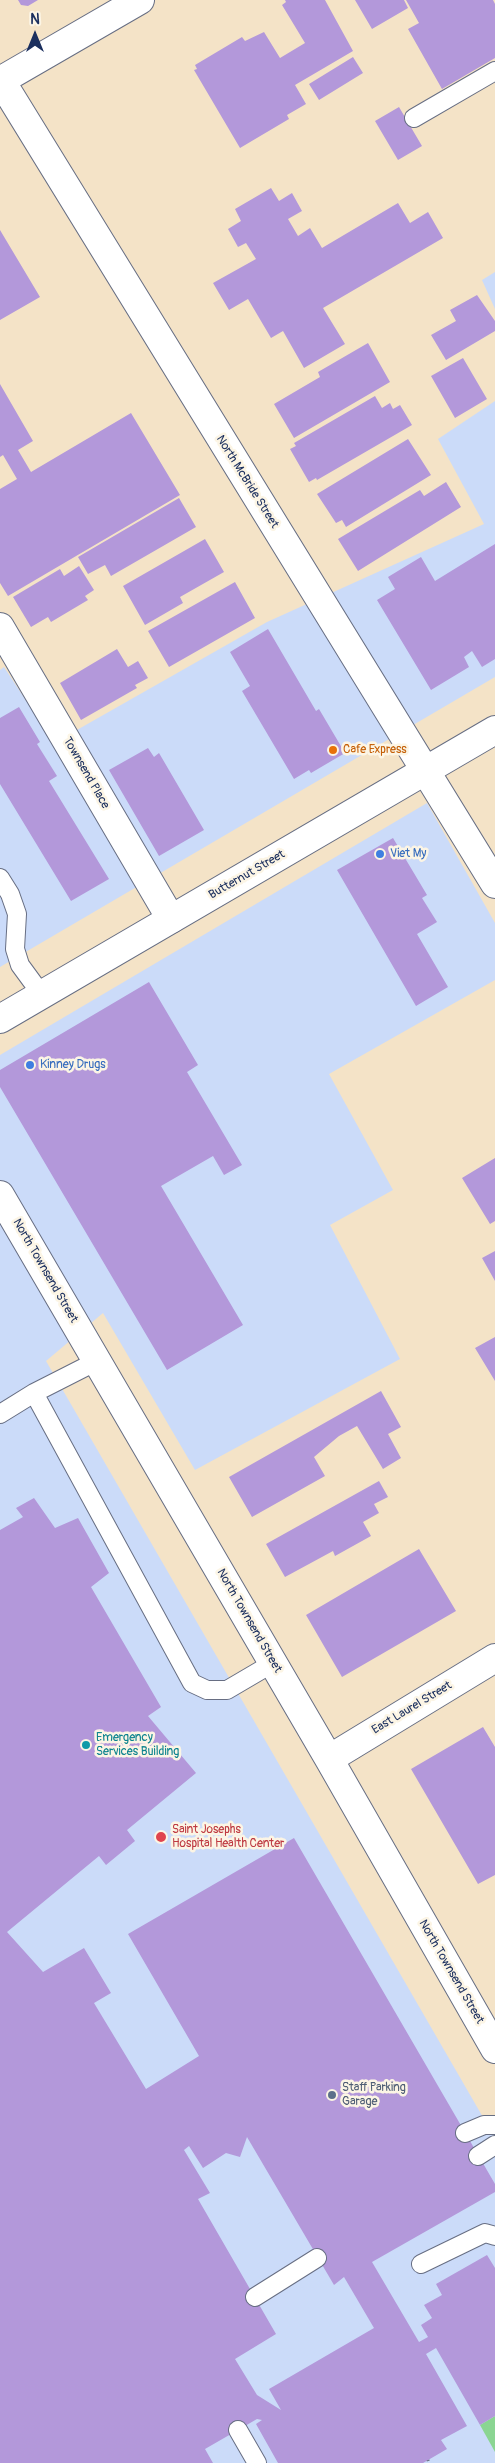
<!DOCTYPE html>
<style>
body{margin:0}
#map{position:relative;width:495px;height:2463px;overflow:hidden;background:#f4e3c7;font-family:Pangolin,sans-serif}
canvas{display:block}
.north{position:absolute;left:10px;top:10px;width:50px;height:50px;-webkit-text-stroke:4px #fcf5e5;paint-order:stroke;rotate:0deg;font-size:14px;font-weight:700;line-height:20px;text-align:center;color:#1b2f5e}
.north::after{content:'';display:block;margin:auto;width:18px;height:22px;background:#1b2f5e;clip-path:polygon(50% 0,100% 100%,50% 72%,0 100%)}
</style>
<div id="map">
<canvas width="495" height="2463"></canvas>
<div class="north">N</div>
</div>
<script>
const context = document.querySelector('canvas').getContext('2d');
context.lineJoin = 'round';
function paint(path, color) {
  context.fillStyle = color;
  context.fill(path, 'evenodd');
}
function poly(rows) {
  const path = new Path2D();
  for (const r of rows) {
    path.moveTo(r[0], r[1]);
    for (let i = 2; i < r.length; i += 2) path.lineTo(r[i], r[i + 1]);
  }
  return path;
}
function stroke(path, color, width, dash) {
  context.strokeStyle = color;
  context.lineWidth = width;
  context.lineCap = dash ? 'butt' : 'round';
  context.setLineDash(dash || []);
  context.stroke(path);
}
function write(font, color, halo, rows, align = 'center') {
  context.font = font + ' Pangolin,sans-serif';
  context.lineWidth = 5;
  context.setLineDash([]);
  context.textBaseline = 'middle';
  context.strokeStyle = halo;
  context.fillStyle = color;
  for (const [text, x, y, turn = 0] of rows) {
    context.save();
    context.translate(x, y);
    context.rotate((+turn || 0) * Math.PI / 180);
    context.textAlign = isNaN(turn) ? turn : align;
    if (halo) context.strokeText(text, 0, 0);
    context.fillText(text, 0, 0);
    context.restore();
  }
}
const built = poly([
 [495,272,495,309,482,280],
 [495,401,495,677,0,967,0,670,4,667,54,743,267,622,484,524,438,439],
 [427,803,495,923,495,980,329,1074,393,1190,330,1225,400,1359,195,1470,103,1313,46,1361,495,2138,495,2463,0,2463,0,1055]
]);
const green = poly([
 [495,2416,495,2452,480,2425]
]);
const building = poly([
 [18,0,38,0,28,6,21,5],
 [285,0,325,0,353,51,295,85,306,104,287,115,289,119,240,148,194,70,197,69,195,65,242,37,245,41,264,32,280,58,305,43,282,5,286,2],
 [355,0,404,0,408,8,372,29],
 [406,0,493,0,495,4,495,58,442,89,408,29,419,23],
 [353,57,363,73,319,100,309,84],
 [399,107,422,146,398,160,375,121],
 [271,188,279,201,292,193,302,211,288,219,298,236,310,228,322,248,398,203,410,223,428,212,443,238,323,308,345,344,304,368,283,331,271,338,248,299,229,310,213,283,256,259,246,243,238,247,228,229,241,221,235,209],
 [0,230,40,297,0,320],
 [477,295,495,321,495,331,446,360,431,335,456,321,450,310],
 [368,343,390,382,294,438,274,404,320,377,318,372],
 [463,358,487,399,455,418,431,376],
 [0,384,33,441,18,450,31,472,131,413,180,495,8,596,0,583,0,489,17,479,3,455,0,457],
 [375,396,382,408,390,403,393,409,400,405,412,425,317,480,316,478,309,482,290,449,296,446,294,443],
 [408,439,431,475,346,527,342,520,336,523,317,494],
 [446,482,461,507,358,571,338,539,420,490,424,496],
 [179,498,196,527,111,576,105,565,88,574,78,557],
 [205,539,224,572,180,597,183,603,145,625,123,586],
 [495,544,495,659,482,667,472,651,464,657,469,667,431,690,377,600,395,589,388,577,421,557,435,581],
 [79,566,94,590,85,596,88,600,51,622,48,617,31,627,13,597,60,569,64,576],
 [235,582,255,618,169,667,148,631],
 [268,629,316,711,319,709,345,753,311,773,309,770,294,779,242,691,250,686,230,652],
 [117,649,128,667,138,661,148,678,135,685,137,688,81,720,60,683],
 [19,707,40,742,37,744,57,776,49,781,109,879,71,901,0,784,0,718],
 [148,748,154,757,159,753,204,830,159,856,109,770],
 [393,838,427,895,422,898,437,922,417,934,448,987,416,1006,337,870],
 [149,982,198,1065,187,1072,242,1165,224,1175,213,1156,161,1186,243,1325,167,1370,0,1087,0,1070],
 [495,1158,495,1221,490,1224,462,1178],
 [495,1251,495,1281,482,1258],
 [495,1337,495,1381,475,1348],
 [381,1391,401,1427,388,1434,401,1458,383,1469,357,1426,339,1436,314,1457,325,1476,252,1517,229,1477],
 [379,1481,388,1497,374,1504,379,1513,363,1522,371,1536,335,1556,333,1551,285,1577,266,1544],
 [34,1498,55,1528,78,1518,109,1573,91,1587,161,1707,148,1716,196,1773,127,1830,135,1841,106,1865,99,1856,7,1932,43,1972,84,1948,111,1993,94,2003,146,2089,199,2056,128,1934,294,1838,495,2184,495,2192,372,2262,419,2342,428,2337,421,2325,432,2318,424,2305,442,2295,436,2284,487,2255,495,2268,495,2416,480,2425,436,2348,426,2354,467,2426,441,2440,447,2449,423,2463,278,2463,256,2424,262,2420,257,2419,205,2449,213,2463,0,2463,0,1530,23,1517,16,1508],
 [247,2137,334,2285,344,2277,374,2328,269,2389,281,2410,257,2395,235,2359,276,2334,198,2199,210,2193,184,2150,189,2146,203,2168,226,2153,240,2157],
 [419,1549,456,1611,342,1677,306,1615],
 [483,1727,495,1747,495,1875,478,1884,411,1769]
]);
const path = poly([
 [428,2460,429,2463]
]);
const lane = poly([
 [414,118,495,71],
 [0,878,10,894,17,914,15,949,20,965,42,995],
 [34,1393,192,1683,207,1690,227,1690,273,1663],
 [0,1414,34,1393,97,1361],
 [465,2133,484,2125,495,2125],
 [478,2156,495,2145],
 [421,2264,485,2233,495,2236],
 [255,2297,317,2258],
 [238,2430,257,2463]
]);
const street = poly([
 [0,79,495,884],
 [0,81,140,0],
 [0,627,171,919],
 [0,1195,329,1759,495,2049],
 [329,1759,495,1658]
]);
const secondary = poly([
 [0,1019,495,730]
]);
const markers = [
 [333,750,5,"#e8710a"],
 [380,854,5,"#3f7fe0"],
 [30,1065,5,"#3f7fe0"],
 [86,1745,5,"#0f9aa8"],
 [161,1837,6,"#e0444e"],
 [332,2095,5,"#5c6f8a"]
];
const streetNames = [
 ["North McBride Street",247,482,58],
 ["Townsend Place",86,773,60],
 ["Butternut Street",247,875,-30],
 ["North Townsend Street",45,1271,60],
 ["North Townsend Street",249,1621,60],
 ["East Laurel Street",412,1708,-31],
 ["North Townsend Street",451,1972,60]
];
const foodNames = [
 ["Cafe Express",343,750]
];
const shopNames = [
 ["Viet My",390,854],
 ["Kinney Drugs",40,1065]
];
const cultureNames = [
 ["Emergency",96,1738],
 ["Services Building",96,1752]
];
const healthNames = [
 ["Saint Josephs",172,1830],
 ["Hospital Health Center",172,1844]
];
const serviceNames = [
 ["Staff Parking",342,2088],
 ["Garage",342,2102]
];
paint(built, '#cbdbf9');
paint(green, '#8ad592');
paint(building, '#b398da');
stroke(lane, '#676e83', 20);
stroke(street, '#676e83', 30);
stroke(secondary, '#676e83', 30);
stroke(path, '#676e83', 3, [1, 4]);
stroke(lane, '#fff', 18);
stroke(street, '#fff', 28);
stroke(secondary, '#fff', 28);
for (const [x, y, r, color] of markers) {
  const dot = new Path2D();
  dot.arc(x, y, r, 0, 2 * Math.PI);
  context.fillStyle = color;
  context.fill(dot);
  stroke(dot, '#fcf5e5', 2);
}
write('12px', '#1b2f5e', '#fcf5e5', streetNames);
write('12px', '#c56008', '#fcf5e5', foodNames, 'left');
write('12px', '#366cbe', '#fcf5e5', shopNames, 'left');
write('12px', '#0d838f', '#fcf5e5', cultureNames, 'left');
write('12px', '#be3a42', '#fcf5e5', healthNames, 'left');
write('12px', '#4e5e75', '#fcf5e5', serviceNames, 'left');
</script>
